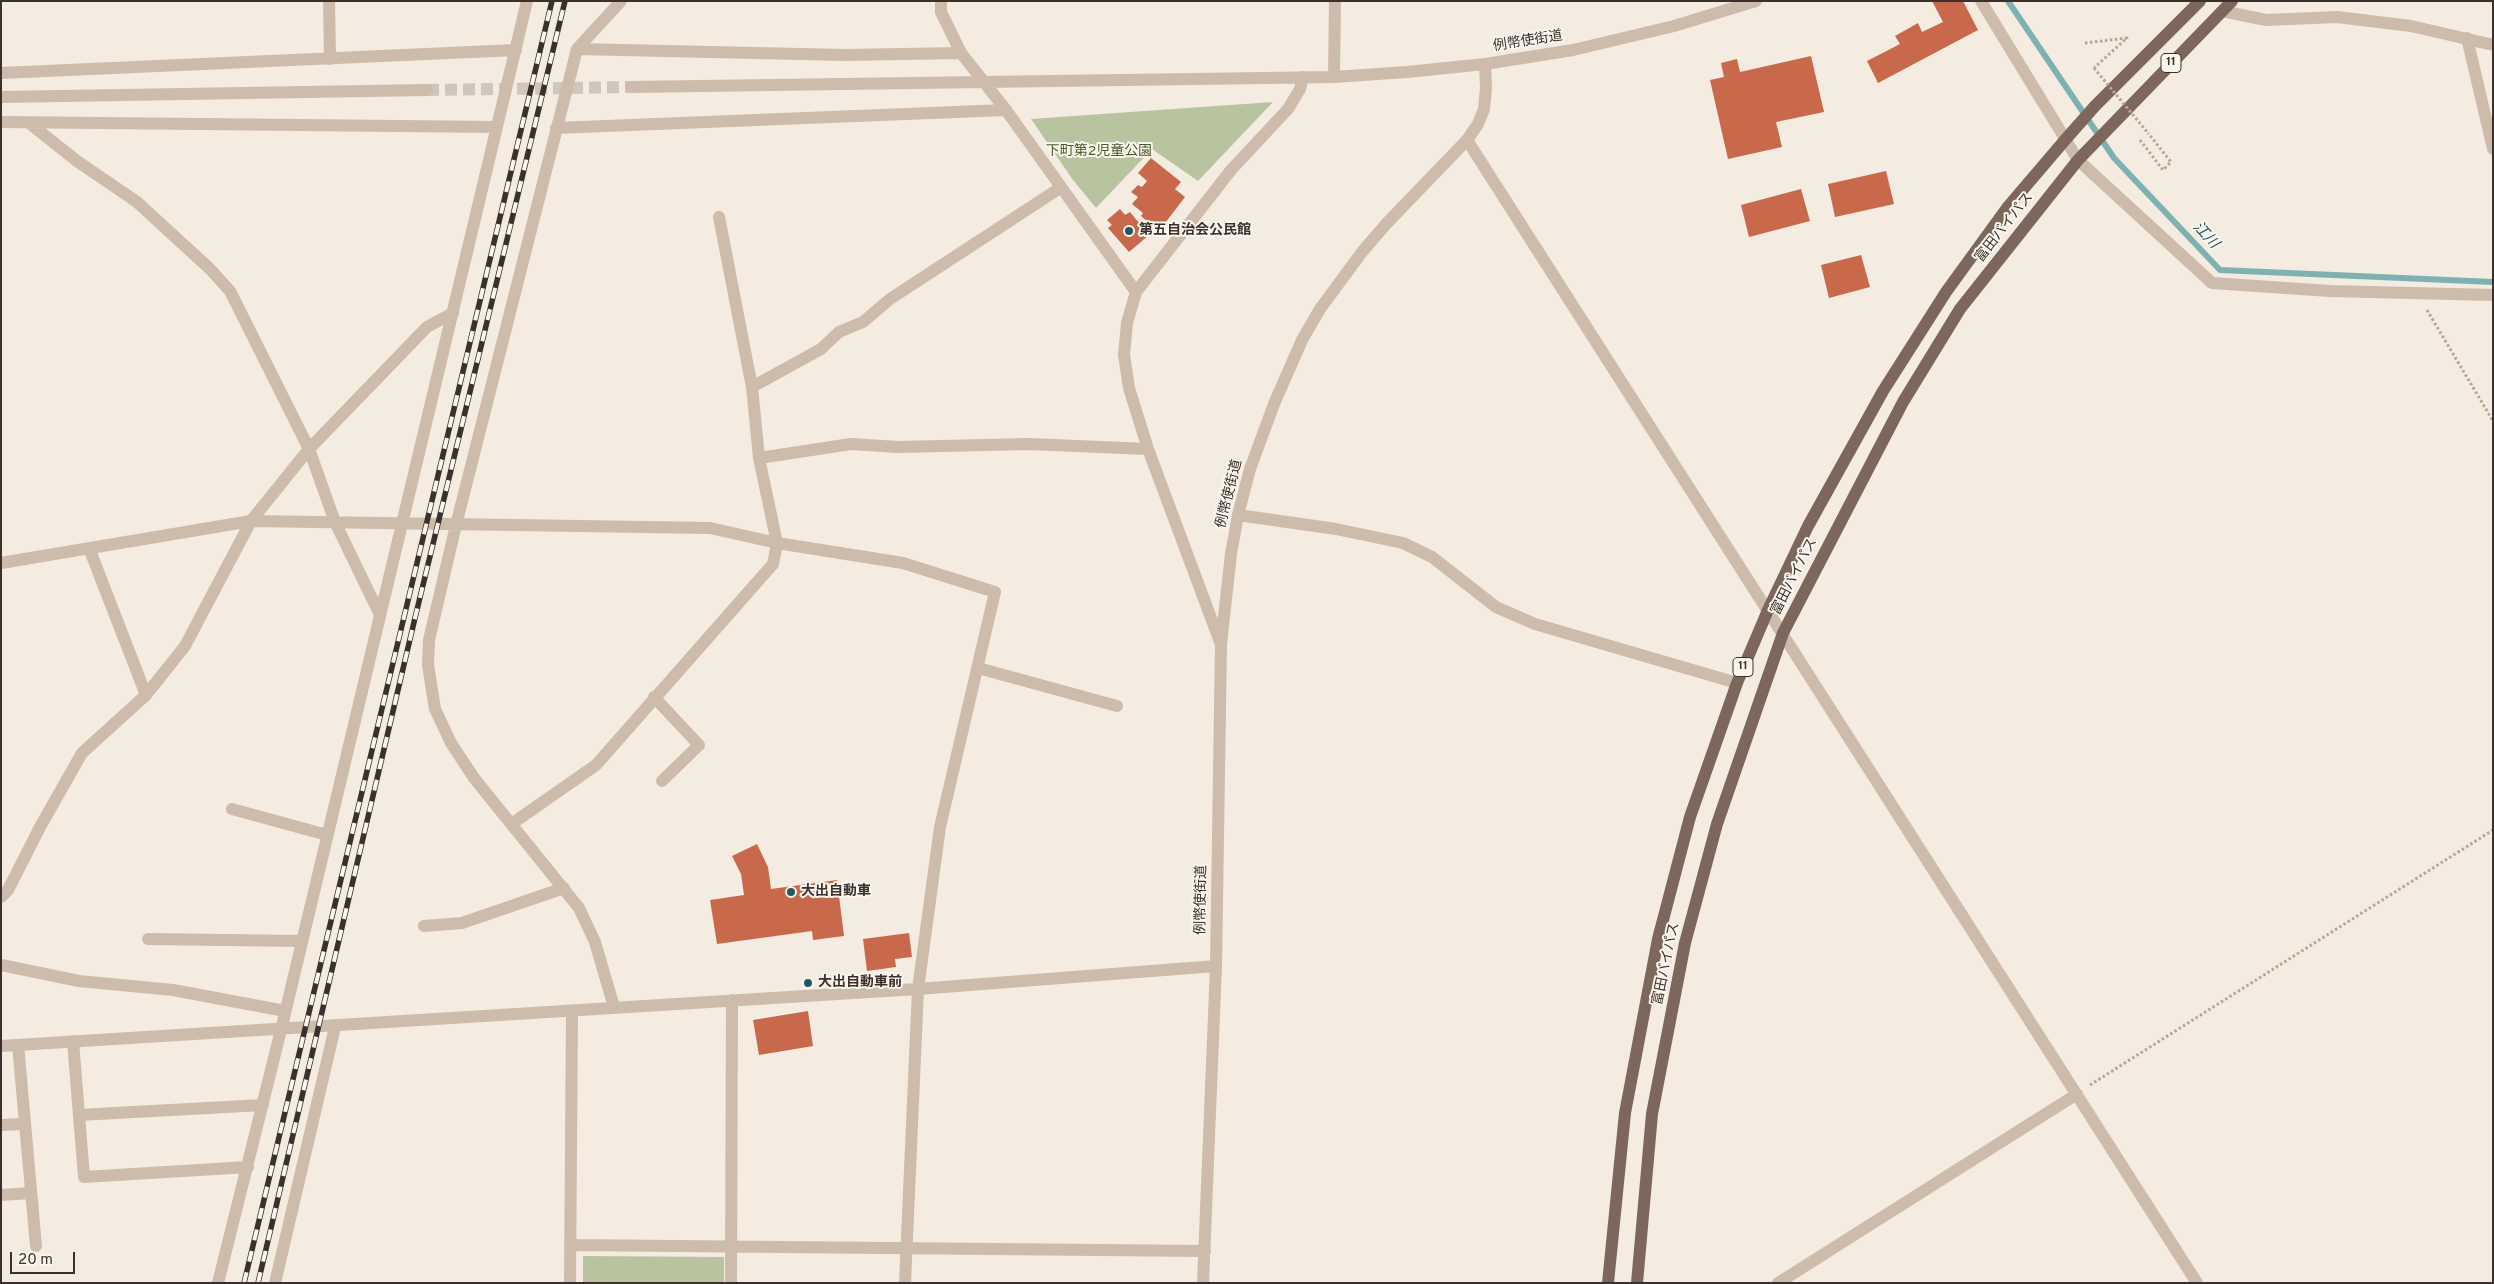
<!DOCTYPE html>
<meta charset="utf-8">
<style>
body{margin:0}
#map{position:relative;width:2494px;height:1284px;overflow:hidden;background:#f4ebe1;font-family:Overpass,sans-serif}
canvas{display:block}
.frame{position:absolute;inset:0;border:2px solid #3b302b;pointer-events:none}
.scale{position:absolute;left:10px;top:1252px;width:65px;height:22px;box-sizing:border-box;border:2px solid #3b302b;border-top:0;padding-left:6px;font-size:15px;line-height:18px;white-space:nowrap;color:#3b302b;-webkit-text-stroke:4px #fbf5ee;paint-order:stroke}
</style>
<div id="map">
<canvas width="2494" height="1284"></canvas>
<div class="frame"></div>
<div class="scale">20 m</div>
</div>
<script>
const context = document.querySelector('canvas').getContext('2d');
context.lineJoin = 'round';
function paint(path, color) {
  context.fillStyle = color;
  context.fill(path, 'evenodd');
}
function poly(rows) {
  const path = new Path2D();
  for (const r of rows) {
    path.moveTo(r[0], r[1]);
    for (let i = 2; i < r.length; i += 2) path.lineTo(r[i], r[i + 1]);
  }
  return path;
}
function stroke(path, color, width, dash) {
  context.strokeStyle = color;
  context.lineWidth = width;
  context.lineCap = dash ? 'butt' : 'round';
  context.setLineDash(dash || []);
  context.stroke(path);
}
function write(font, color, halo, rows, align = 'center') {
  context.font = font + ' Overpass,"Noto Sans JP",sans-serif';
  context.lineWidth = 4;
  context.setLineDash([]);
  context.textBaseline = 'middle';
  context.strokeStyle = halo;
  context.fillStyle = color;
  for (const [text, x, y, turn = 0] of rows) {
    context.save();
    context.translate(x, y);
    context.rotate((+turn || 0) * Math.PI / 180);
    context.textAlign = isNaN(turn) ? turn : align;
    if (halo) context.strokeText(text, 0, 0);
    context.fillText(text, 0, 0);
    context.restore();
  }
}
const green = poly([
 [1273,102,1198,181,1152,149,1096,208,1073,180,1031,119],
 [583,1256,724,1257,724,1283,583,1283]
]);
const stream = poly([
 [2008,1,2114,158,2220,270,2493,282]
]);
const building = poly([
 [1932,1,1963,1,1978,30,1878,83,1867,61,1900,44,1895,36,1918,23,1922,32,1943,22],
 [1811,56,1824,112,1776,122,1782,147,1728,159,1710,80,1724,77,1721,63,1737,59,1740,72],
 [1151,158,1181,182,1175,189,1185,197,1159,231,1141,216,1143,213,1132,204,1138,197,1131,192,1138,185,1142,187,1147,181,1138,173],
 [1886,171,1894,204,1835,217,1828,184],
 [1801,189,1810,221,1749,237,1741,205],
 [1120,209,1125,215,1130,212,1149,235,1129,252,1108,228,1112,225,1107,220],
 [1861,255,1870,287,1829,298,1821,265],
 [757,844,768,867,771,889,837,880,844,936,813,940,812,931,717,944,710,900,744,895,741,874,732,856],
 [909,933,912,957,895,959,896,967,867,971,863,939],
 [808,1011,813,1046,759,1055,753,1020]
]);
const minorTunnel = poly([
 [427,90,631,87]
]);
const path = poly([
 [2085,43,2127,38,2094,68],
 [2140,140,2163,170,2171,162,2148,133],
 [2427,310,2493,421],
 [2090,1085,2493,830]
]);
const minor = poly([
 [329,1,330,59],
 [941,1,941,12,961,53,1006,110,1136,292],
 [1981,1,2078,160,2212,283,2330,291,2493,295],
 [2222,11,2266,20,2337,17,2411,26,2493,45],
 [2467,38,2493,149],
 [577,49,845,55,961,53],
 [1,73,516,50],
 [1334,77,1335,1],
 [631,87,1334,77,1407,72,1485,64,1573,50,1674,26,1756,1],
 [1,97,427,90],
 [1,122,497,127],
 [29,123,77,161,137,202,210,269,230,291,309,449,335,522,380,615],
 [556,128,1006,110],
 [1467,140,2197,1283],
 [719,217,752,387,759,458],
 [752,387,821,349,839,332,863,322,890,299,1060,188],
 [1238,515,1336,529,1403,543,1432,557,1496,607,1535,624,1737,683],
 [89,548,146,695],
 [1,563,251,521,710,528,777,543,903,563,995,592,940,827,918,989,905,1283],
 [1220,642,1148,449,1129,388,1124,355,1127,323,1136,292,1231,170,1288,109,1300,89,1303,77],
 [978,668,1117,706],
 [654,697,699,745,662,781],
 [232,809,327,835],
 [513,823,596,765,773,564,777,543,759,458,851,444,898,447,1029,444,1148,449],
 [1,897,8,890,40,827,82,753,146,695,185,646,251,521,309,449,427,327,453,313],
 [424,926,462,923,564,888],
 [148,939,302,941],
 [1,965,79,981,173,990,285,1011],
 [614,1007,595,942,579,908,474,778,451,743,435,709,428,665,429,640,456,525,577,49,621,1],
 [73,1041,84,1177,248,1167],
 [18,1045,36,1246],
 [1,1046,918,989,1216,966],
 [79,1115,263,1105],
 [1,1125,24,1124],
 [1,1195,31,1193],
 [570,1245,1205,1251],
 [218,1283,281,1030,527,1],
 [275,1283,335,1027],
 [570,1283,572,1011],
 [731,1283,732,1000],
 [1203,1283,1216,966,1221,644,1231,554,1238,515,1250,469,1274,404,1302,340,1320,309,1362,252,1387,223,1467,140,1478,124,1484,109,1486,88,1485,64],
 [1778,1283,2077,1094]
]);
const major = poly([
 [1608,1283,1625,1113,1658,939,1690,817,1737,683,1768,610,1808,526,1883,391,1946,292,2007,208,2065,140,2095,106,2200,1],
 [1637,1283,1652,1114,1685,943,1717,824,1783,633,1903,402,1960,309,2078,160,2232,1]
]);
const rail = poly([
 [244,1283,552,1],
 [258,1283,415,618,565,1]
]);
const pathBridge = poly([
 [2094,68,2148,133]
]);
const markers = [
 [1129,231,5,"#1f5a5e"],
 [791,892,5,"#1f5a5e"],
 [808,983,5,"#1f5a5e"]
];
const shields = [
 [2171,63,20],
 [1743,667,20]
];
const shieldNames = [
 ["11",2171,63],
 ["11",1743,667]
];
const streetNames = [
 ["例幣使街道",1528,42,-9],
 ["富田バイパス",2005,228,-52],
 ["例幣使街道",1230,494,-76],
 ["富田バイパス",1795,577,-63],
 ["例幣使街道",1202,900,-89],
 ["富田バイパス",1667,964,-78]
];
const parkNames = [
 ["下町第2児童公園",1099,152]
];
const poiNames = [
 ["第五自治会公民館",1139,231],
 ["大出自動車",801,892],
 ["大出自動車前",818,983]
];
const waterNames = [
 ["江川",2205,236,47]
];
paint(green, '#b8c4a0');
stroke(stream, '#7fb0b2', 6);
paint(building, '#c8694b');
stroke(minorTunnel, '#cfc6bd', 12, [12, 6]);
stroke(path, '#b9a596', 3, [2.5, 2.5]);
stroke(minor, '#cdbbac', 12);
stroke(major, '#7d675c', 12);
stroke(rail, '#3b302b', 5.5);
stroke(rail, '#fbf5ee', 4, [11]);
stroke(pathBridge, '#b9a596', 3, [2.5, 2.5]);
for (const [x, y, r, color] of markers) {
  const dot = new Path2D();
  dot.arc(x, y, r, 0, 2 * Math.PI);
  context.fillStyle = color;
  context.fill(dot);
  stroke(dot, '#fbf5ee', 2);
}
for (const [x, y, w] of shields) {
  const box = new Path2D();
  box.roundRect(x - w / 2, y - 9.5, w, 19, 4);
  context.fillStyle = '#fbf5ee';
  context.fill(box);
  stroke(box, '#3b302b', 1);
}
write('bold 12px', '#3b302b', null, shieldNames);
write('14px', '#3b302b', '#fbf5ee', streetNames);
write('14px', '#4a5a2e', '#fbf5ee', parkNames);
write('bold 14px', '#3b302b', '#fbf5ee', poiNames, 'left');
write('italic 15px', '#1f5a5e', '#fbf5ee', waterNames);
</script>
